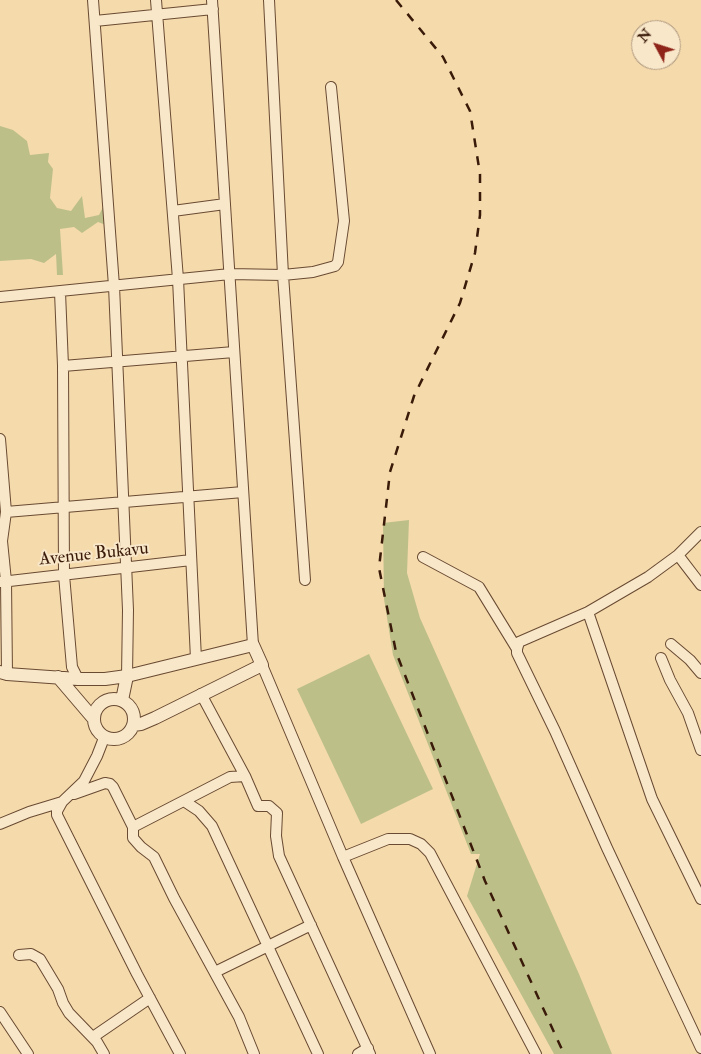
<!DOCTYPE html>
<style>
body{margin:0}
#map{position:relative;width:701px;height:1054px;overflow:hidden;background:#f5daac;font-family:"IM FELL Double Pica",serif}
canvas{display:block}
.north{position:absolute;left:631px;top:20px;width:50px;height:50px;box-sizing:border-box;background:#f8e7c9;border:1px solid #ac957c;border-radius:50%;rotate:310deg;font-size:14px;font-weight:700;line-height:20px;text-align:center;color:#3a1a09}
.north::after{content:'';display:block;margin:auto;width:18px;height:22px;background:#8f2418;clip-path:polygon(50% 0,100% 100%,50% 72%,0 100%)}
</style>
<div id="map">
<canvas width="701" height="1054"></canvas>
<div class="north">N</div>
</div>
<script>
const context = document.querySelector('canvas').getContext('2d');
context.lineJoin = 'round';
function paint(path, color) {
  context.fillStyle = color;
  context.fill(path, 'evenodd');
}
function poly(rows) {
  const path = new Path2D();
  for (const r of rows) {
    if (r.length === 3) {
      path.moveTo(r[0] + r[2], r[1]);
      path.arc(r[0], r[1], r[2], 0, 2 * Math.PI);
      continue;
    }
    path.moveTo(r[0], r[1]);
    for (let i = 2; i < r.length; i += 2) path.lineTo(r[i], r[i + 1]);
  }
  return path;
}
function stroke(path, color, width, dash) {
  context.strokeStyle = color;
  context.lineWidth = width;
  context.lineCap = dash ? 'butt' : 'round';
  context.setLineDash(dash || []);
  context.stroke(path);
}
function write(font, color, halo, rows, align = 'center') {
  context.font = font + ' "IM FELL Double Pica",serif';
  context.lineWidth = 4;
  context.setLineDash([]);
  context.textBaseline = 'middle';
  context.strokeStyle = halo;
  context.fillStyle = color;
  for (const [text, x, y, turn = 0] of rows) {
    context.save();
    context.translate(x, y);
    context.rotate((+turn || 0) * Math.PI / 180);
    context.textAlign = isNaN(turn) ? turn : align;
    if (halo) context.strokeText(text, 0, 0);
    context.fillText(text, 0, 0);
    context.restore();
  }
}
const green = poly([
 [0,126,13,130,27,141,30,155,49,153,48,162,53,169,50,198,57,208,71,211,82,196,85,218,99,215,104,205,106,225,98,222,82,233,74,227,60,229,63,275,57,275,56,254,44,263,31,259,0,261],
 [409,520,407,573,420,618,579,974,612,1054,554,1054,467,896,480,854,471,854,393,655,384,599,383,523],
 [369,654,433,789,361,824,297,689]
]);
const minor = poly([
 [93,0,114,286,128,610,127,676],
 [156,0,178,279,196,659],
 [212,0,253,645],
 [269,0,283,275,305,580],
 [95,21,213,9],
 [173,211,225,204],
 [60,292,63,366,64,575,72,667,78,679],
 [0,297,230,274,283,275,313,272,335,266,338,262,344,221,331,87],
 [63,366,234,352],
 [0,439,6,512,2,541,6,581,7,674],
 [6,512,243,492],
 [701,532,678,555,701,585],
 [678,555,648,577,588,612,519,642,517,649,517,653,555,731,607,848,701,1048],
 [423,557,479,587,517,649],
 [1,582,191,560],
 [588,612,652,799,701,899],
 [671,644,690,660,701,673],
 [661,658,670,680,688,713,701,750],
 [262,665,343,857,388,839,410,839,421,844,430,853,536,1054],
 [201,694,245,776,258,806,269,806,277,813,276,836,279,856,370,1054],
 [104,738,97,756,84,781,62,802,57,811,57,815,137,974,180,1054],
 [74,794,105,783,110,784,113,787,133,827,133,838,141,847,154,857,174,898,239,1017,254,1054],
 [184,801,199,811,212,826,318,1054],
 [0,824,29,812,62,802],
 [133,827,230,777,245,776],
 [343,857,430,1054],
 [19,955,31,954,40,959,58,989,63,1003,69,1013,97,1042,104,1054],
 [215,972,311,925],
 [0,1012,28,1054],
 [93,1037,150,998],
 [358,1054,368,1048]
]);
const tertiary = poly([
 [0,672,7,674,78,679,105,679,127,676,253,645,262,665,155,718,141,724,133,725],
 [58,677,93,718],
 [114,719,20],
 [122,700,127,676]
]);
const rail = poly([
 [396,0,443,57,470,111,480,174,480,215,475,253,460,303,414,396,390,472,379,568,396,652,485,881,564,1054]
]);
const streetNames = [
 ["Avenue Bukavu",94,555,-6]
];
paint(green, '#bdbf89');
stroke(minor, '#694a32', 12);
stroke(tertiary, '#694a32', 14);
stroke(minor, '#f8e7c9', 10);
stroke(tertiary, '#f8e7c9', 12);
stroke(rail, '#3a1a09', 2.5, [9, 9]);
write('18px', '#3a1a09', '#f8e7c9', streetNames);
</script>
